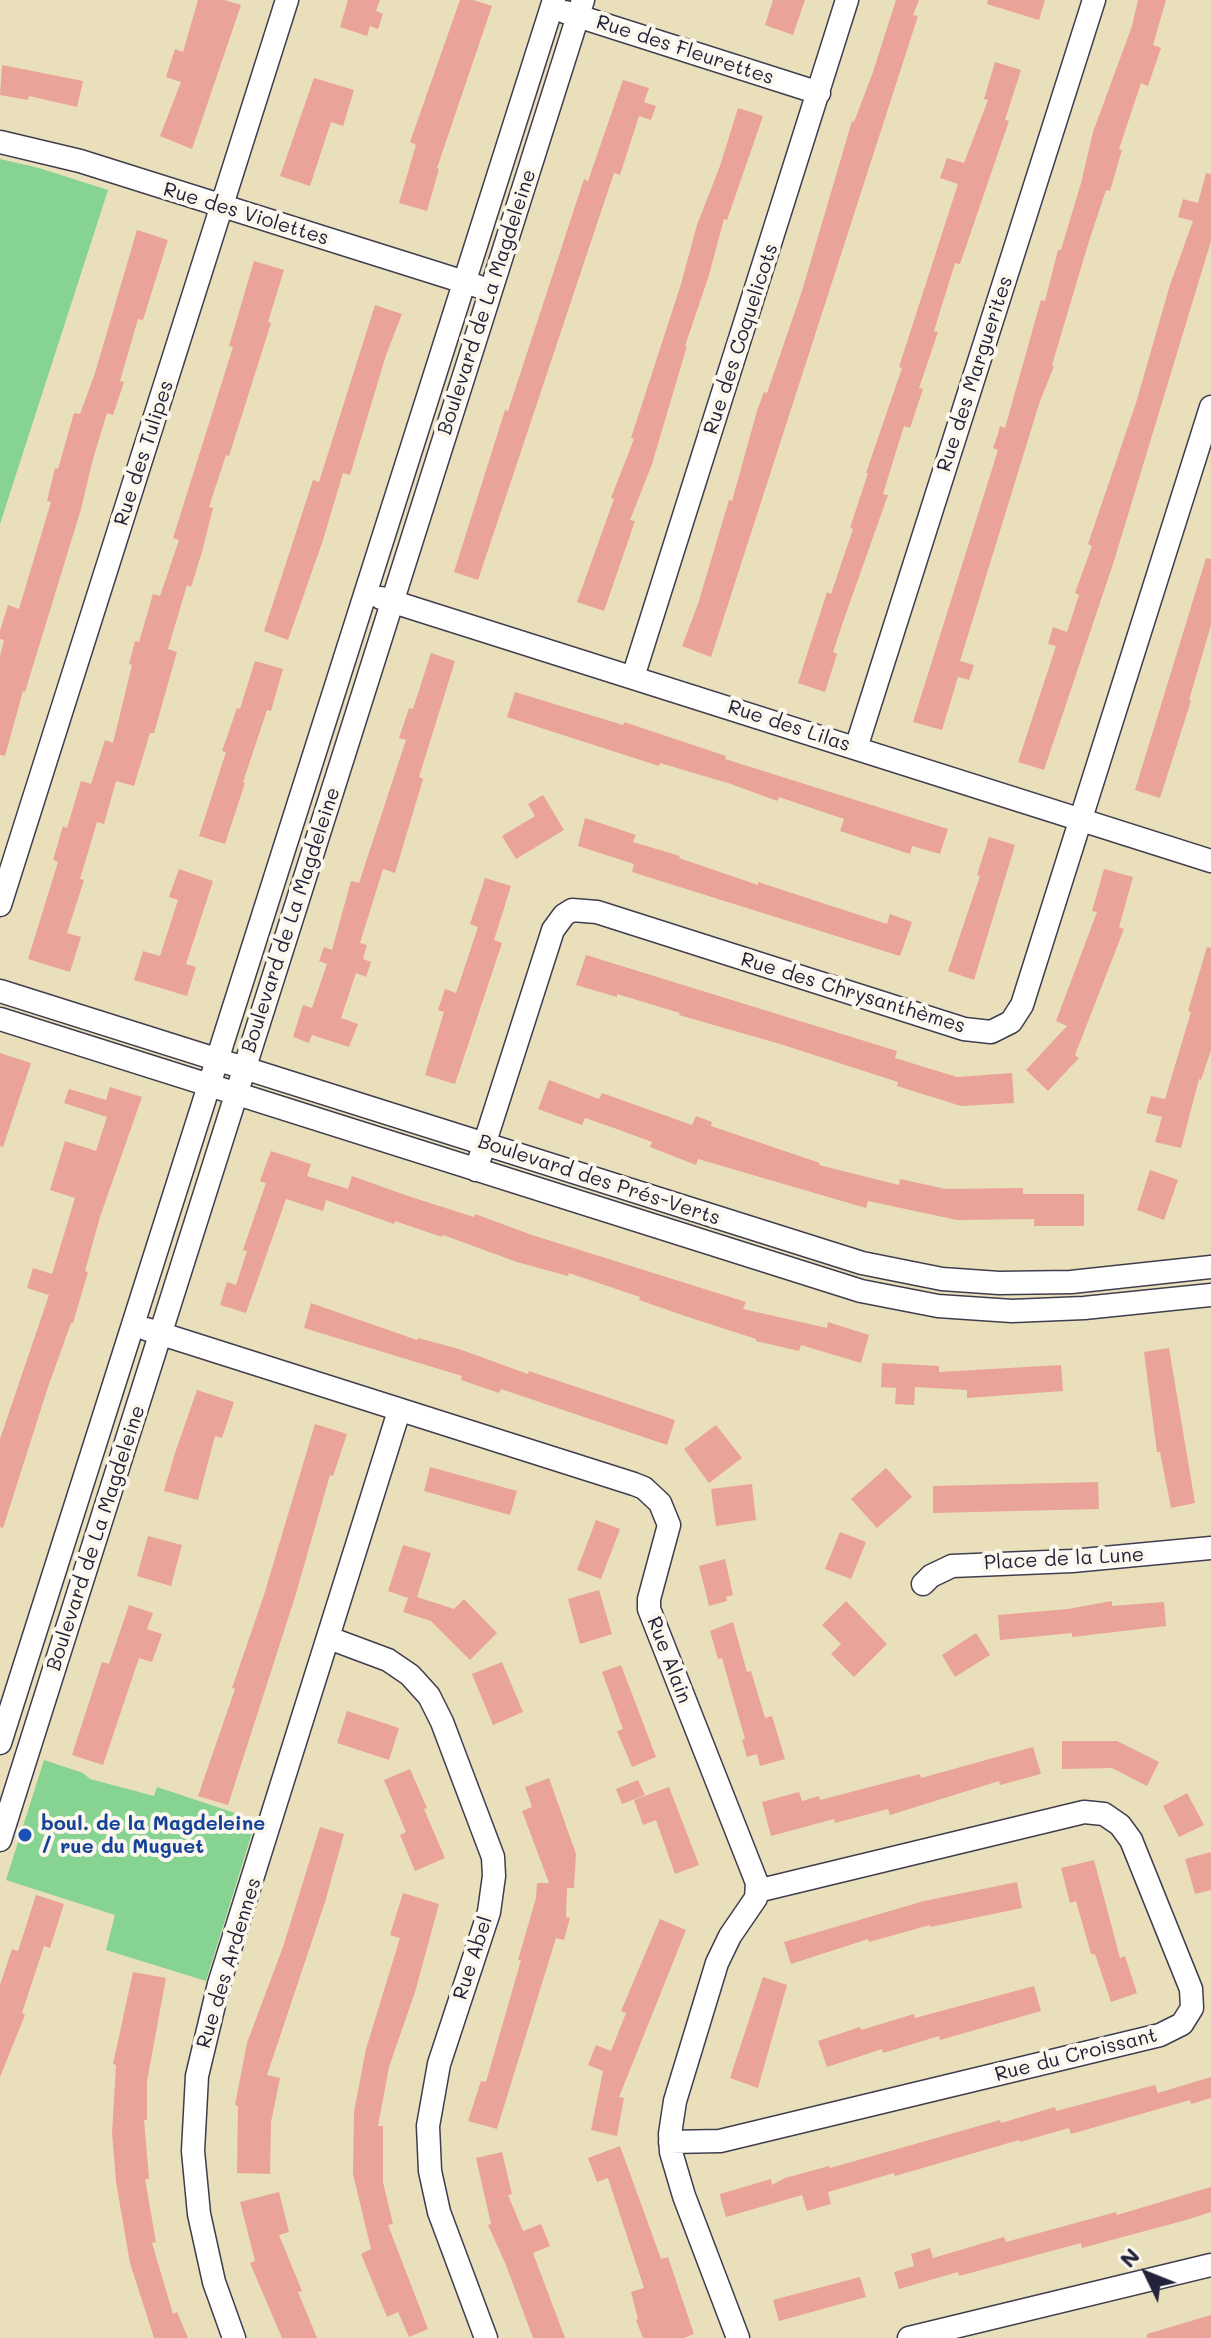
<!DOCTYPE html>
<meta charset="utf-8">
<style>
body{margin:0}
#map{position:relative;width:1211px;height:2338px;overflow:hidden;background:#e9dfba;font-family:Mali,sans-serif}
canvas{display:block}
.north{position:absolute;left:1107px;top:2234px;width:80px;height:80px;-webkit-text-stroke:6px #fbf7ec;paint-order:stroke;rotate:313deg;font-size:22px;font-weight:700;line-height:32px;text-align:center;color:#22223b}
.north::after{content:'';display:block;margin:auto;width:28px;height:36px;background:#22223b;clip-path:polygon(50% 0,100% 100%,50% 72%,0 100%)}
</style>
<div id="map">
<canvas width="1211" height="2338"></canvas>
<div class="north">N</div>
</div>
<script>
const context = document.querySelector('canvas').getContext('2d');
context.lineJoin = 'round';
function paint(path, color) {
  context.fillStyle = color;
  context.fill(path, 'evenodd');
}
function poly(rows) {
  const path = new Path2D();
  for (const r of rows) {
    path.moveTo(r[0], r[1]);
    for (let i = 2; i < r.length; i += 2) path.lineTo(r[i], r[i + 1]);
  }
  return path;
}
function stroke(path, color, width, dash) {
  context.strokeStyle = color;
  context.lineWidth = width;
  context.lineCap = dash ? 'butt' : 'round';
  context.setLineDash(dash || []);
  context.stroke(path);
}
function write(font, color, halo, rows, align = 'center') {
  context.font = font + ' Mali,sans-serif';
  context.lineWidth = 8;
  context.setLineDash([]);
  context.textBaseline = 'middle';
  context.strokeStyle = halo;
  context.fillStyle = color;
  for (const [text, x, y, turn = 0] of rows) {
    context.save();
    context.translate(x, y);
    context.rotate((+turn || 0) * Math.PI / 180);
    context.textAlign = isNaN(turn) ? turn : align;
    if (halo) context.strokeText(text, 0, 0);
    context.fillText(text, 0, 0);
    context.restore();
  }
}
const green = poly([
 [0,159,39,168,108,190,0,524],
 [44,1760,83,1773,90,1779,154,1796,157,1787,256,1820,206,1981,106,1950,115,1915,6,1880]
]);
const building = poly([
 [198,0,224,0,241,5,192,149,160,136,181,82,166,77,175,49,183,52],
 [348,0,380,0,376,11,383,14,378,29,370,26,367,36,340,27],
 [460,0,473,0,492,6,437,168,439,169,427,211,399,203,416,145,410,142],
 [773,0,805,0,793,35,765,25],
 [896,0,919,0,913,15,918,16,711,657,682,646,698,604,729,500,732,501,757,411,764,392,767,393,802,291,852,121,854,122,873,72],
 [988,0,1045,0,1039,20,987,4],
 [1138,0,1166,0,1153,45,1161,48,1148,86,1141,83,1119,149,1122,150,1110,191,1106,190,1089,241,1052,365,1054,366,1039,404,960,661,974,665,969,680,958,677,942,730,913,722,998,450,993,448,998,434,1000,426,1005,428,1041,300,1045,301,1058,250,1061,250,1081,183,1093,132,1132,26],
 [995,62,1021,70,1005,120,1009,121,960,264,955,263,934,331,938,332,919,388,923,389,910,428,904,426,894,458,883,494,888,495,843,622,833,652,837,654,825,692,798,683,827,592,831,594,853,529,850,528,868,473,866,473,902,368,899,367,958,184,940,178,947,158,964,163,988,100,984,99],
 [2,65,83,81,77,107,29,96,28,100,0,95],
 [314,78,354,90,343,126,331,122,310,186,280,176],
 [623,80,649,88,644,102,656,106,651,120,639,116,620,175,614,173,478,580,454,572,505,410,508,411,584,179,588,181],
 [738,108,763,116,727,220,724,219,709,275,685,346,687,346,652,464,630,520,635,521,604,611,577,602,614,499,611,498,634,439,631,438,681,284,697,225,720,166],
 [1206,173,1211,174,1211,241,1114,561,1044,770,1018,762,1056,646,1048,644,1053,627,1067,632,1079,595,1075,593,1092,546,1088,544,1136,403,1170,285,1193,221,1178,217,1183,199,1198,203],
 [137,230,168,240,143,320,138,319,120,381,124,382,113,415,107,413,93,459,81,509,25,692,23,691,5,756,0,755,0,656,4,640,0,639,0,631,8,605,19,609,51,502,47,501,55,468,58,469,74,413,80,414,95,373],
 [254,261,284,270,268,322,271,323,229,456,226,455,209,507,213,508,202,552,191,587,187,585,168,649,177,652,154,733,150,733,134,786,116,781,104,824,97,822,80,879,84,880,67,933,81,937,70,972,28,959,58,862,53,860,63,826,67,828,81,781,91,784,105,740,113,743,132,665,129,664,135,641,139,642,153,594,160,596,179,540,173,538,233,347,229,346],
 [375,305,402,314,386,355,350,475,343,473,323,540,288,640,264,631,313,480,319,482],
 [1206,558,1211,559,1211,625,1189,700,1191,701,1160,798,1135,790],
 [431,653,455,661,419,777,423,779,395,873,383,869,360,943,367,945,363,959,371,962,366,977,356,973,341,1018,358,1024,349,1047,312,1035,309,1043,293,1037,303,1005,312,1008,327,964,319,961,324,947,332,950,351,881,359,883,406,740,399,738,409,708,413,709],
 [255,661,283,669,271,711,267,710,243,782,245,783,225,844,199,836,226,752,222,751,237,708,240,709],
 [515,692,623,725,624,722,726,756,725,759,948,829,940,854,912,846,910,854,840,831,844,819,779,797,777,801,731,784,660,763,659,766,507,717],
 [543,795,564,830,516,859,502,836,535,816,528,804],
 [585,818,636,835,633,842,680,856,679,858,758,885,758,882,887,924,890,914,912,922,900,956,632,872,634,864,578,846],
 [989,837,1015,845,974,980,948,971,980,876,977,875],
 [179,869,213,881,186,964,196,967,187,996,134,980,143,951,160,956,178,900,169,897],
 [1104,869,1133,877,1119,927,1124,929,1075,1055,1079,1058,1048,1091,1026,1070,1067,1026,1056,1021,1097,912,1092,911],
 [485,878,511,886,494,940,502,943,455,1084,425,1075,444,1012,438,1010,445,989,456,993,478,927,470,924],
 [1207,947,1211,948,1211,1050,1201,1080,1199,1079,1181,1148,1155,1142,1162,1117,1146,1113,1151,1096,1165,1099,1191,1012,1188,1011],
 [586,955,897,1051,895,1058,957,1077,1012,1073,1014,1103,961,1106,897,1086,898,1082,780,1044,679,1015,680,1013,617,994,617,997,576,985],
 [0,1053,31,1063,3,1147,0,1146],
 [549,1080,599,1099,602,1093,692,1125,696,1116,712,1122,711,1126,820,1163,819,1165,899,1185,900,1179,946,1189,1023,1188,1023,1194,1084,1194,1084,1226,1034,1226,1034,1219,957,1220,868,1201,866,1208,698,1159,696,1165,650,1147,652,1142,614,1128,585,1118,582,1125,538,1109],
 [110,1087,142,1097,100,1217,85,1271,88,1272,73,1323,71,1323,48,1387,3,1528,0,1527,0,1439,49,1295,27,1288,33,1268,52,1274,75,1198,50,1190,65,1141,96,1151,107,1117,64,1103,69,1089,106,1100],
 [271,1151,311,1164,307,1176,348,1189,352,1176,411,1197,474,1217,475,1214,532,1235,746,1302,743,1309,827,1328,828,1322,869,1335,861,1363,801,1345,799,1351,756,1341,756,1339,685,1316,639,1300,640,1297,569,1273,568,1276,517,1262,443,1235,442,1237,395,1221,394,1224,326,1200,323,1211,286,1199,246,1313,220,1305,227,1282,236,1285,247,1251,243,1250,266,1183,260,1181],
 [1150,1170,1178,1180,1164,1220,1137,1210],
 [311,1303,417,1340,418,1338,459,1349,528,1374,529,1371,675,1420,667,1445,501,1389,499,1393,461,1380,462,1376,304,1328],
 [1169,1348,1195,1503,1171,1508,1160,1452,1157,1452,1144,1352],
 [882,1363,939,1366,939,1372,1061,1365,1063,1391,967,1398,967,1390,915,1387,914,1405,895,1404,896,1388,881,1387],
 [197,1390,234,1402,222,1438,215,1436,198,1500,164,1491,175,1453],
 [315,1424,347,1434,333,1476,330,1475,295,1597,228,1805,198,1796,235,1689,232,1688,264,1595],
 [716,1425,742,1458,709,1483,684,1449],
 [430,1467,517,1491,510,1515,424,1491],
 [886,1468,912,1497,877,1528,851,1499],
 [1098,1482,1099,1509,933,1513,933,1486],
 [752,1484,756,1520,716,1526,711,1489],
 [596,1520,620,1529,601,1579,577,1570],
 [840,1532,866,1542,851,1579,825,1569],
 [148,1536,182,1545,171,1586,137,1576],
 [403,1545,431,1553,417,1597,454,1609,464,1599,497,1633,470,1660,431,1621,403,1612,408,1598,388,1591],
 [725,1559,733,1595,726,1597,727,1601,709,1606,699,1566],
 [599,1590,612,1634,580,1644,568,1599],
 [846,1601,887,1644,854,1677,831,1654,841,1644,822,1625],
 [1112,1601,1112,1606,1164,1602,1166,1626,1072,1637,1072,1633,1000,1640,998,1615,1068,1609],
 [129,1605,153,1613,147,1629,162,1634,152,1662,139,1658,103,1765,72,1755,102,1662,109,1664],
 [733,1622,747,1672,751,1671,765,1718,772,1716,785,1759,760,1766,757,1754,747,1757,742,1740,745,1739,722,1658,718,1659,710,1631],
 [976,1633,990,1655,955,1677,942,1655],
 [502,1662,523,1712,493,1725,472,1674],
 [621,1665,656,1757,632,1767,617,1731,623,1729,602,1672],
 [347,1711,399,1728,389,1760,337,1743],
 [1062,1741,1117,1741,1159,1762,1147,1786,1112,1768,1062,1769],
 [1033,1747,1041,1774,1000,1785,999,1781,890,1815,888,1809,835,1823,834,1819,771,1836,762,1802,799,1792,802,1801,819,1796,820,1800,920,1774,921,1778],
 [410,1769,427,1808,424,1809,445,1858,415,1871,400,1835,406,1832,384,1780],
 [549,1778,576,1854,574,1888,567,1888,566,1917,570,1918,564,1940,556,1938,497,2129,468,2121,481,2081,486,2082,521,1960,518,1960,536,1898,537,1883,549,1883,522,1811,532,1807,525,1787],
 [638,1780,645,1795,622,1804,616,1789],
 [669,1787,699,1865,675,1874,656,1820,643,1825,634,1800],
 [1187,1793,1204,1825,1179,1837,1163,1806],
 [320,1827,344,1834,325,1902,267,2075,280,2078,271,2122,270,2174,237,2173,238,2106,235,2105,247,2043,283,1947],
 [1211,1852,1211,1890,1195,1894,1185,1859],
 [1094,1860,1120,1958,1125,1956,1137,1993,1111,2002,1095,1954,1091,1954,1076,1901,1070,1903,1061,1868],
 [1017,1882,1022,1908,930,1927,930,1925,869,1942,868,1939,791,1964,784,1942,924,1901],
 [403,1893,439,1904,415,1992,389,2067,378,2126,383,2126,383,2182,393,2224,388,2225,428,2329,409,2337,398,2312,387,2317,361,2254,371,2249,353,2174,354,2112,366,2049,400,1938,390,1935],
 [36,1895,64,1904,50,1948,44,1946,22,2013,25,2015,0,2077,0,1985,12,1949,18,1951],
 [660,1919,686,1930,619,2097,624,2098,617,2136,591,2130,603,2071,588,2065,596,2045,611,2051,626,2013,621,2011],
 [133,1972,166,1978,147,2081,147,2120,144,2120,149,2179,145,2179,156,2242,152,2243,173,2314,177,2312,188,2338,154,2338,130,2263,116,2182,112,2133,116,2065,113,2064],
 [763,1977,787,1985,758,2088,730,2078],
 [1034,1986,1041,2011,940,2040,939,2036,883,2053,882,2049,827,2067,818,2041,860,2027,861,2030,914,2014,915,2018],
 [1211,2077,1211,2098,1191,2104,1190,2100,1071,2134,1069,2128,1020,2142,1019,2140,895,2176,894,2173,828,2192,831,2204,807,2211,802,2195,726,2217,721,2200,720,2194,771,2179,772,2185,785,2178,829,2166,830,2168,1000,2120,1001,2123,1055,2107,1056,2111,1155,2085,1158,2093],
 [620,2146,661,2259,668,2257,694,2334,684,2338,643,2338,636,2320,638,2319,631,2292,644,2288,608,2178,597,2182,588,2158],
 [502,2152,512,2194,508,2195,523,2231,541,2224,550,2246,533,2253,565,2338,533,2338,506,2265,488,2225,491,2224,476,2158],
 [1211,2187,1211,2212,1186,2220,1082,2248,1081,2243,959,2276,958,2272,899,2289,894,2272,914,2266,911,2254,930,2248,933,2258,1004,2237,1006,2242,1116,2212,1117,2215],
 [279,2192,289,2232,279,2235,302,2291,298,2292,317,2338,282,2338,250,2263,255,2261,240,2202],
 [860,2277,866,2297,779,2321,773,2300],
 [1211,2315,1211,2338,1147,2338,1147,2334]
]);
const minor = poly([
 [565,12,819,93],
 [0,142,80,161,477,286],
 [381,598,1211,861],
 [633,677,847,0],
 [856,748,1094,0],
 [0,905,287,0],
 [0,991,862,1263,942,1279,999,1283,1071,1282,1211,1267],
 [0,1019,861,1291,938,1306,1012,1311,1084,1308,1211,1295],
 [476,1170,553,930,564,915,572,910,597,912,964,1029,991,1032,1011,1022,1022,1005,1211,407],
 [146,1329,634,1484,644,1488,660,1503,669,1525,649,1599,649,1609,757,1883,756,1898,730,1936,717,1963,675,2101,670,2134,671,2152,684,2196,738,2338],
 [923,1584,931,1576,952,1566,1072,1561,1211,1548],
 [329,1638,388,1660,410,1675,429,1696,442,1722,493,1857,494,1876,489,1912,439,2064,428,2126,430,2171,439,2212,486,2338],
 [0,1743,554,0],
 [0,1840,583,0],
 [670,2142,720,2141,1160,2035,1182,2024,1192,2008,1191,1989,1131,1840,1120,1825,1104,1814,1084,1812,757,1891],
 [234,2338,214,2282,199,2214,193,2151,197,2076,219,1984,399,1411],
 [909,2338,1211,2265]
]);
const markers = [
 [25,1835,8,"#1a4fb4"]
];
const streetNames = [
 ["Rue des Fleurettes",685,50,18],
 ["Rue des Violettes",246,214,17],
 ["Boulevard de La Magdeleine",487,302,-72],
 ["Rue des Coquelicots",741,339,-72],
 ["Rue des Marguerites",975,374,-72],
 ["Rue des Tulipes",144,453,-72],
 ["Rue des Lilas",789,726,18],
 ["Boulevard de La Magdeleine",291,920,-72],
 ["Rue des Chrysanthèmes",853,993,17],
 ["Boulevard des Prés-Verts",599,1180,18],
 ["Boulevard de La Magdeleine",96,1538,-72],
 ["Place de la Lune",1064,1559,-3],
 ["Rue Alain",669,1660,69],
 ["Rue Abel",473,1958,-72],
 ["Rue des Ardennes",229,1963,-73],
 ["Rue du Croissant",1076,2055,-14]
];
const transitNames = [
 ["boul. de la Magdeleine",41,1824],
 ["/ rue du Muguet",41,1847]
];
paint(green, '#86d392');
paint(building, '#eaa399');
stroke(minor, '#403e4e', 25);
stroke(minor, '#fff', 22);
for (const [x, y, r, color] of markers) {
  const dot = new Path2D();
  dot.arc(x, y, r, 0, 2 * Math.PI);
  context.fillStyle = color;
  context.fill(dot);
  stroke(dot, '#fbf7ec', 3);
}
write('20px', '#22223b', '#fbf7ec', streetNames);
write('bold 20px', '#164399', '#fbf7ec', transitNames, 'left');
</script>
